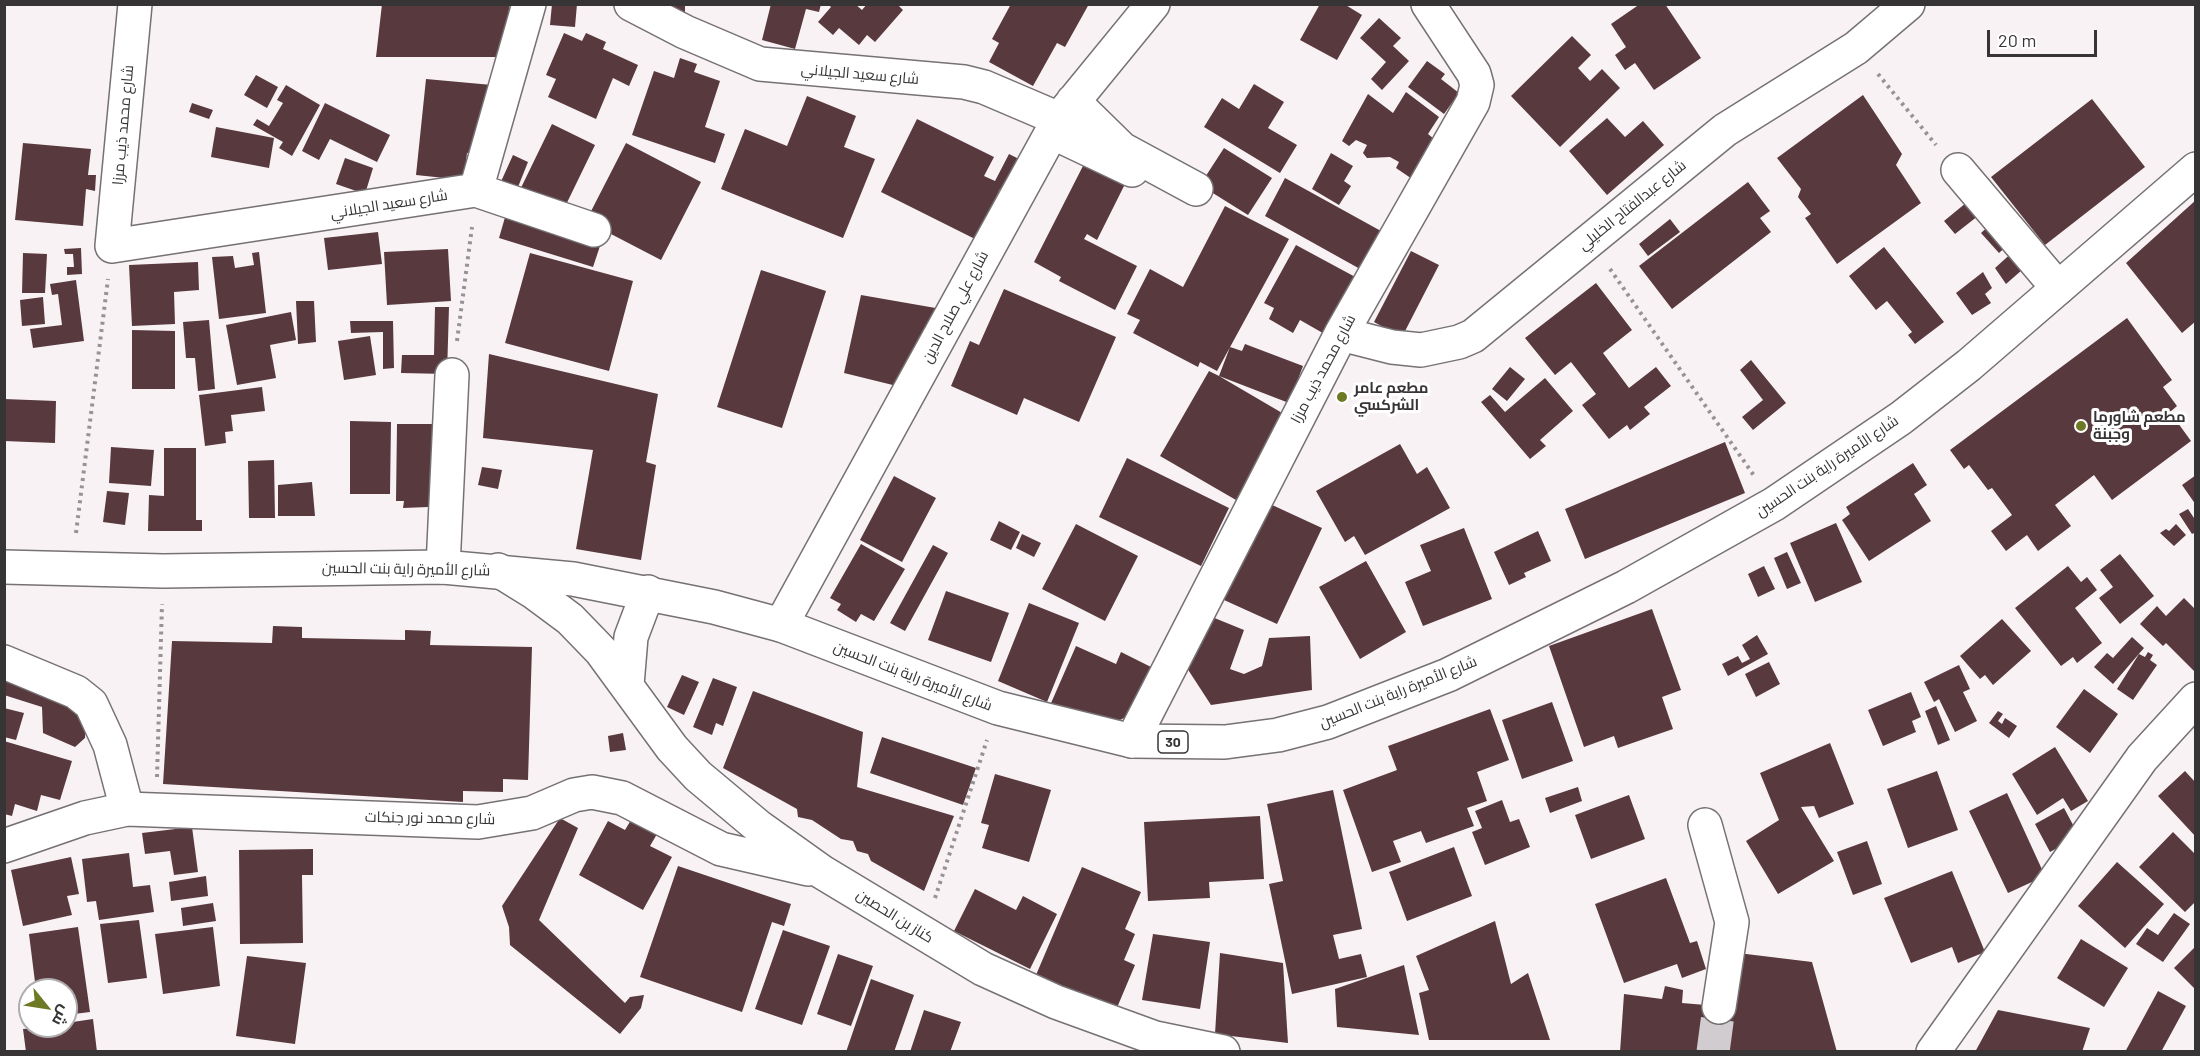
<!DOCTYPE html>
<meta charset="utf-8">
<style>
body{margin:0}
#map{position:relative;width:2200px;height:1056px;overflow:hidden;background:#f8f2f5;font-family:Barlow,Cairo,sans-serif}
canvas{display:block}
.frame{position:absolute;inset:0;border:6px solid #373436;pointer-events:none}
.north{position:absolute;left:18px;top:978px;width:60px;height:60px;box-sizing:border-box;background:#fff;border:2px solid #afaeaf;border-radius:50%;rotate:120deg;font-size:16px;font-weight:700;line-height:24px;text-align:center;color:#373436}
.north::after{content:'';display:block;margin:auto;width:21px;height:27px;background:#6d7925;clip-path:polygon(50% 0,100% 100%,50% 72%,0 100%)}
.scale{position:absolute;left:1987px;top:30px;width:110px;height:27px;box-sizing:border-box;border:3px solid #373436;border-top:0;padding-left:8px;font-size:18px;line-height:21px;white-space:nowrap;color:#373436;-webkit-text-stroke:4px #fff;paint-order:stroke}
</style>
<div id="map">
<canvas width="2200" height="1056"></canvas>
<div class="frame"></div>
<div class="north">ش</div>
<div class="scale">20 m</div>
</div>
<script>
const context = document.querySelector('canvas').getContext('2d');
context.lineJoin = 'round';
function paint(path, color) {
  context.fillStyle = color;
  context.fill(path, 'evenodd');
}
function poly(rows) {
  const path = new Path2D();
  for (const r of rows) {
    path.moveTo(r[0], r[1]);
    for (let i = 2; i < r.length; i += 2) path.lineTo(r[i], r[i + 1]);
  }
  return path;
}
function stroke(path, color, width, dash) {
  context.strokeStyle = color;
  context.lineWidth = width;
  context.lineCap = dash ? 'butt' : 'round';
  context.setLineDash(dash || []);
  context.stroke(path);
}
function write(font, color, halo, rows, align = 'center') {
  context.font = font + ' Barlow,Cairo,sans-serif';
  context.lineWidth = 6;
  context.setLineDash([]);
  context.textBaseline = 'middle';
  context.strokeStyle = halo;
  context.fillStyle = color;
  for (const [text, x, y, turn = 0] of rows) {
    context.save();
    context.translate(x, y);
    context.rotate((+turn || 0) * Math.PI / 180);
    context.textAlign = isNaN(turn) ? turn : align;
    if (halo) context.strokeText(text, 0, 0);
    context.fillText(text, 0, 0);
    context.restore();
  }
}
const building = poly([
 [382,4,510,4,500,57,376,57],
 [552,4,577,4,575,27,550,25],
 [663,4,685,4,685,17],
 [771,4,821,4,819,12,806,9,795,49,762,40],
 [828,4,855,4,862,10,867,4,897,4,903,10,875,42,867,35,859,45,839,28,833,35,818,22,831,7],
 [1011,4,1089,4,1065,47,1057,43,1033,86,989,62,999,43,992,39],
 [1320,4,1344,4,1362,15,1337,60,1300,40],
 [1640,4,1665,4,1701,58,1654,90,1635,63,1625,70,1615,55,1626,47,1611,24],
 [1379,18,1401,38,1393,46,1409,61,1382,90,1371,79,1386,62,1360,38],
 [564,33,582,41,586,33,606,42,603,49,638,65,629,86,613,78,596,119,548,97,556,79,546,75],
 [1572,36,1591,55,1578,68,1590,81,1602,69,1620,88,1560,147,1511,96],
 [680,58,697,64,694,72,720,81,705,127,725,134,715,163,632,135,654,71,674,78],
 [1427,61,1445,74,1441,79,1459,93,1444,114,1408,87],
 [256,75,278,87,267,108,244,95],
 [426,79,492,85,485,154,467,153,464,180,416,175],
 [1254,84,1284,102,1268,128,1297,145,1280,173,1204,127,1222,98,1239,109],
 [286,85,320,105,292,156,279,148,283,142,253,125,257,119,269,126,283,103,277,100],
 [1406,92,1439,117,1428,134,1440,144,1418,183,1396,168,1399,162,1390,157,1367,158,1363,153,1367,145,1356,140,1349,146,1342,141,1368,94,1393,113],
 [1863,95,1902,154,1896,165,1921,203,1837,264,1805,218,1811,214,1798,197,1801,189,1777,158],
 [807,96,856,116,844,147,875,159,843,238,721,189,745,129,787,146],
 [2092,99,2145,167,2045,245,1991,177],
 [192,103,213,110,209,119,189,112],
 [325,103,390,135,377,162,330,139,319,160,302,151],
 [1607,118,1625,137,1643,121,1664,145,1607,195,1569,151],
 [917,119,994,157,984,176,995,181,1009,154,1023,161,1008,192,1000,189,975,239,881,192],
 [552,124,595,145,560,217,517,196],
 [216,127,274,138,269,168,211,157],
 [23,143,91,149,88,175,96,175,95,191,86,189,83,226,15,220],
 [626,143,701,182,661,260,586,221],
 [1224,148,1272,178,1248,215,1200,185],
 [1331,153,1353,166,1344,181,1351,186,1339,205,1312,189],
 [513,155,528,162,516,192,499,186],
 [345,158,373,168,365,194,336,184],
 [1084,164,1125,184,1097,240,1087,234,1084,239,1137,266,1115,310,1059,281,1061,277,1034,262],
 [1285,178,1390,236,1369,274,1265,216],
 [1748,182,1770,211,1760,218,1771,232,1672,309,1639,266],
 [1972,198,1983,212,1955,234,1944,221],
 [2196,200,2196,321,2182,333,2126,263],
 [1225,206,1289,239,1217,371,1200,362,1198,367,1133,333,1140,320,1127,314,1150,269,1183,287],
 [508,207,603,237,593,267,499,238],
 [1670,219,1680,232,1648,256,1639,244],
 [1993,222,2011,242,1999,253,1981,233],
 [378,232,382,264,328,270,324,238],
 [1296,245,1359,279,1328,336,1300,320,1293,333,1269,319,1274,308,1264,303],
 [1884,247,1944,322,1915,344,1908,335,1912,332,1887,301,1876,310,1849,276],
 [81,248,82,274,67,275,67,267,74,267,73,254,65,254,64,249],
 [448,249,451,301,387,305,384,252],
 [2015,250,2022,270,2006,284,1995,268],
 [1411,251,1439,265,1402,337,1374,322],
 [259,252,266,313,219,319,212,257,233,256,235,268,254,265,252,253],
 [23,253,47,254,45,293,22,293],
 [530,253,633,281,609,371,505,343],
 [198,262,199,290,174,292,175,324,132,326,129,265],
 [761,270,826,291,782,428,717,407],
 [1983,272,1992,288,1985,294,1991,303,1972,315,1956,293],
 [76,280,84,341,33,348,30,329,62,325,58,294,52,295,50,284],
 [1596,283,1632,330,1603,353,1629,388,1656,367,1671,386,1644,407,1650,414,1630,430,1627,425,1609,439,1582,405,1596,394,1571,362,1555,375,1525,338],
 [1004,289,1116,337,1079,422,1024,398,1017,415,951,386,970,341,979,345],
 [861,295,947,310,909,389,844,373],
 [43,297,45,324,22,326,20,300],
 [296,301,314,301,316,342,298,344],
 [435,307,449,307,447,374,401,373,402,355,434,355],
 [291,312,296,340,270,345,276,378,237,385,226,325],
 [2127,318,2172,380,2163,387,2177,406,2170,412,2191,441,2112,500,2094,475,2055,505,2071,526,2038,551,2027,535,2006,551,1991,531,2012,515,1992,488,1988,490,1969,465,1964,469,1950,450],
 [209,320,215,389,198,391,195,358,186,358,183,322],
 [350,321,393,321,394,368,383,369,383,332,351,333],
 [132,330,175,331,175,389,132,389],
 [370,336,376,375,344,380,338,341],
 [1245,344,1303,366,1289,403,1219,376,1289,417,1262,455,1236,500,1160,456,1209,371,1219,376,1230,347,1242,351],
 [489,354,658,394,646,462,656,465,641,560,576,549,593,450,483,438],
 [1751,360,1786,403,1753,430,1742,417,1763,400,1740,370],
 [1510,367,1525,379,1507,401,1492,389],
 [1545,378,1573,411,1540,440,1546,446,1530,459,1481,402,1490,395,1505,412],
 [262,387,265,411,231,415,233,431,225,432,226,443,205,446,199,395],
 [4,399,56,401,55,443,4,441],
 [350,421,391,422,390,494,350,494],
 [397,424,437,424,436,515,428,515,428,507,403,508,404,501,396,501],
 [1725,442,1745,493,1585,559,1565,509],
 [1400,444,1417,474,1427,467,1450,508,1365,555,1354,536,1345,542,1316,491],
 [111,447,154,450,151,486,109,483],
 [164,448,196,448,196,520,202,520,202,531,148,531,149,495,164,496],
 [1127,458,1229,508,1201,566,1099,517],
 [274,460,275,518,249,518,248,461],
 [1913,463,1927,485,1914,494,1931,521,1869,561,1842,520,1850,514,1846,507],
 [482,467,502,470,498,489,478,485],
 [2196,475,2196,505,2182,485],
 [894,476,936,498,902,562,860,540],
 [312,482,315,516,278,516,278,485],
 [107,491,129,493,125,525,103,522],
 [1270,504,1322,528,1277,624,1224,600],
 [2188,509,2196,521,2196,532,2192,534,2179,514],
 [999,521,1020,532,1011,550,990,540],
 [1836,523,1862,582,1815,602,1790,543],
 [1076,524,1138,556,1105,621,1042,589],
 [2176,524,2186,535,2174,546,2160,533,2166,529,2169,531],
 [1464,528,1492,599,1423,626,1405,582,1431,571,1420,545],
 [1538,531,1551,561,1524,573,1526,577,1509,585,1494,552],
 [1022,534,1041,543,1034,557,1016,548],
 [861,544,905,569,874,621,861,614,856,622,837,610,841,604,830,598],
 [933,545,948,553,905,631,890,623],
 [1787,552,1801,583,1787,589,1774,558],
 [2120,554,2154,596,2120,624,2099,598,2113,587,2100,570],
 [1366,561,1406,632,1360,659,1319,587],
 [1764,566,1775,589,1758,597,1748,574],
 [2068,566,2081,582,2087,577,2097,590,2075,608,2102,643,2077,663,2073,657,2061,666,2015,608],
 [946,591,1009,613,991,662,928,640],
 [2184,598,2196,610,2196,673,2166,643,2163,646,2140,624,2157,606,2166,616],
 [1029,603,1079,623,1047,702,998,681],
 [1652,609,1681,690,1662,697,1673,729,1618,748,1614,736,1584,747,1549,646],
 [1212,617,1244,630,1230,669,1244,674,1262,666,1269,638,1310,636,1312,690,1211,705,1185,665],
 [2002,619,2031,651,1993,685,1985,675,1980,679,1960,656],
 [273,626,302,627,302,638,405,640,405,630,431,631,430,645,532,647,528,780,503,779,503,792,463,791,463,802,163,784,172,641,272,643],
 [1757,635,1768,654,1728,676,1722,664,1738,656,1742,663,1750,659,1742,645],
 [2132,637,2144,648,2113,684,2094,667,2107,653,2113,658],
 [1076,646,1116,664,1121,652,1163,673,1140,710,1120,720,1095,723,1048,710],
 [2148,652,2153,655,2150,660,2157,665,2133,700,2117,689,2139,654,2145,657],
 [1769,662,1780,684,1756,697,1745,674],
 [1959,665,1970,689,1963,692,1977,721,1955,732,1939,699,1934,702,1924,682],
 [4,667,86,717,85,738,75,747,43,733,42,707,4,695],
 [682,675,699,682,684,715,667,707],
 [713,678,737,687,723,726,716,723,712,735,693,727],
 [2084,689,2118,714,2090,753,2056,727],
 [753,691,863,732,857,787,954,816,924,891,871,861,868,854,857,851,853,841,841,839,812,820,798,817,797,809,723,768],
 [1911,692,1921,717,1912,721,1916,732,1883,746,1868,710],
 [1552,702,1573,761,1522,779,1502,720],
 [1936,706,1950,740,1938,745,1925,711],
 [4,708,24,713,16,740,4,737],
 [1490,709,1509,760,1477,772,1487,801,1467,808,1474,826,1426,843,1421,831,1393,841,1401,862,1372,872,1343,790,1397,770,1388,746],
 [1998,711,2003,714,1998,721,2002,724,2005,718,2017,726,2009,738,1989,723],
 [623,733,626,750,610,752,608,736],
 [882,737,976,768,963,805,870,773],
 [4,741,72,761,60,800,41,795,37,811,15,804,12,816,4,814],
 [1830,743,1854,804,1819,818,1814,806,1801,807,1834,861,1778,894,1746,841,1779,820,1760,773],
 [2055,747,2088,801,2071,811,2063,798,2037,815,2012,774],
 [1937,771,1958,830,1908,848,1887,789],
 [2185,771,2196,783,2196,837,2158,796],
 [995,774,1051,790,1029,862,982,848,989,825,981,823],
 [1578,787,1582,801,1550,813,1545,798],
 [1333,790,1362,929,1333,935,1339,959,1361,954,1367,977,1292,994,1269,884,1283,881,1267,804],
 [2007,793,2045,876,2008,893,1969,811],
 [1629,795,1645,839,1591,859,1575,815],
 [1502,800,1510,822,1519,819,1530,847,1485,865,1472,832,1482,828,1475,811],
 [2064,808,2079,836,2050,852,2035,824],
 [1260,816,1264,879,1209,882,1210,898,1148,901,1144,822],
 [560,818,578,828,539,920,625,1003,630,997,644,995,641,1008,620,1034,510,945,509,927,502,906],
 [631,820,657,834,650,846,672,857,643,910,579,875,608,821,625,830],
 [192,827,198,872,174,875,170,851,145,854,142,833],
 [2173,832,2196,855,2196,901,2185,912,2139,867],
 [1867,841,1882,884,1853,895,1837,852],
 [1454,847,1472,896,1407,921,1389,872],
 [313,849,313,875,302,875,303,943,240,944,239,850],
 [129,853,133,887,150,885,154,912,99,920,96,901,87,902,82,859],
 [71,857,79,894,67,896,72,915,23,926,11,870],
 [2117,862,2164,904,2125,948,2078,906],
 [678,866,791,904,784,926,772,922,742,1012,640,977],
 [1082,867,1141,892,1125,929,1135,934,1124,960,1135,965,1116,1010,1036,975],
 [1952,871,1985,952,1958,963,1952,947,1911,963,1884,898],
 [206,876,208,896,171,901,169,882],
 [1666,878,1690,943,1697,941,1706,969,1682,978,1677,964,1624,983,1595,904],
 [975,889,1016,910,1023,896,1057,914,1030,969,954,931],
 [213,903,216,921,183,926,181,908],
 [2174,913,2190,924,2163,962,2136,944,2147,928,2158,935],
 [139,920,147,978,108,983,100,924],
 [1495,921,1511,984,1528,973,1550,1040,1429,1040,1419,993,1429,990,1416,956],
 [78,927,90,1012,66,1015,66,990,36,990,29,934],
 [213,927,220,986,163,994,155,934],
 [783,930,830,946,802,1025,755,1009],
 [1153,934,1210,942,1200,1009,1142,1000],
 [2081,939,2128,968,2104,1007,2057,978],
 [2196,946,2196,990,2174,968],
 [1220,953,1283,963,1288,1043,1215,1034],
 [1738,953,1812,962,1837,1052,1620,1052,1624,994,1662,999,1665,986,1683,990,1682,1003,1729,1007],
 [838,954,873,966,851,1026,817,1014],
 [247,956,306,963,295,1044,236,1036],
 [1404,965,1419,1035,1337,1027,1335,989],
 [871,979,914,995,894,1052,846,1052],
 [2158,991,2186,1006,2161,1052,2125,1052],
 [924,1010,961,1022,950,1052,910,1052],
 [1998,1010,2090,1028,2082,1052,1975,1052],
 [93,1019,97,1052,26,1052,23,1029,66,1026,66,1023]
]);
const minorTunnel = poly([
 [1713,1052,1719,1007]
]);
const path = poly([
 [1878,74,1936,145],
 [1610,269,1755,477],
 [457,341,472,227],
 [76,533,108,279],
 [157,777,162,604],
 [935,898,987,740]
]);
const minor = poly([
 [135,4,112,246,476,190,594,230],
 [631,4,685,32,760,64,964,82,984,87,1059,119],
 [1073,101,1122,149,1196,189],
 [1052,132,1132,170],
 [1958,170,2058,288],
 [476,190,529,4],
 [1341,334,1392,347,1421,350,1459,342,1473,336,1725,130,1856,48,1908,4],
 [443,567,452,375],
 [498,570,535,593,570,619,601,651,672,748,698,776,759,827,822,872,983,969,1056,1002,1155,1038,1223,1052],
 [781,625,1059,119,1153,4],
 [4,662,76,692,91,704,110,745,127,809],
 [627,685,631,637,648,592],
 [1132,741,1341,334,1473,102,1477,85,1474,74,1428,4],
 [1705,825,1732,922,1719,1007],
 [4,846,85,818,127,809,478,822,532,813,574,795,592,792,622,798,721,849,808,869],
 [1933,1052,2142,758,2196,699]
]);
const major = poly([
 [4,567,163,571,443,567,573,579,714,607,781,625,998,708,1132,741,1225,742,1278,735,1328,722,1448,675,1626,587,1774,504,1901,418,1969,365,2196,169]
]);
const markers = [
 [1342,397,6,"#6d7925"],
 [2081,426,6,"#6d7925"]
];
const shields = [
 [1173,742,30]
];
const shieldNames = [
 ["30",1173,742]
];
const streetNames = [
 ["شارع سعيد الجيلاني",860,74,5],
 ["شارع محمد ذيب مرزا",123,125,-85],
 ["شارع سعيد الجيلاني",389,204,-9],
 ["شارع عبدالفتاح الخليلي",1632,205,-39],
 ["شارع علي صلاح الدين",955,307,-62],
 ["شارع محمد ذيب مرزا",1323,369,-62],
 ["شارع الأميرة راية بنت الحسين",1827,466,-34],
 ["شارع الأميرة راية بنت الحسين",406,569,1],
 ["شارع الأميرة راية بنت الحسين",913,676,21],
 ["شارع الأميرة راية بنت الحسين",1398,692,-22],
 ["شارع محمد نور جنكات",430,818,1],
 ["كناز بن الحصين",895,916,32]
];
const poiNames = [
 ["مطعم عامر",1354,388],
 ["الشركسي",1354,405],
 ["مطعم شاورما",2093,417],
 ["وجبنة",2093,434]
];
paint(building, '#58393e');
stroke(minorTunnel, '#d1cccf', 33, [33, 16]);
stroke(minor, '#767174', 36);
stroke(major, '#767174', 36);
stroke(path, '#979395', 4, [3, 4.5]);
stroke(minor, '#fff', 33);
stroke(major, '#fff', 33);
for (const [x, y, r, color] of markers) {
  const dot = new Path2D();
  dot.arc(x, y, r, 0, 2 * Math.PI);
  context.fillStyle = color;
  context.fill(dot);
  stroke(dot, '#fff', 2);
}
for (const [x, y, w] of shields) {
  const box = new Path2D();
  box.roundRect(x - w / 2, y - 11, w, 22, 4.5);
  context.fillStyle = '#fff';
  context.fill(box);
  stroke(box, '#373436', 1.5);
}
write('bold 14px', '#373436', null, shieldNames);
write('15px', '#373436', '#fff', streetNames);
write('bold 15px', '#373436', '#fff', poiNames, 'left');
</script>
